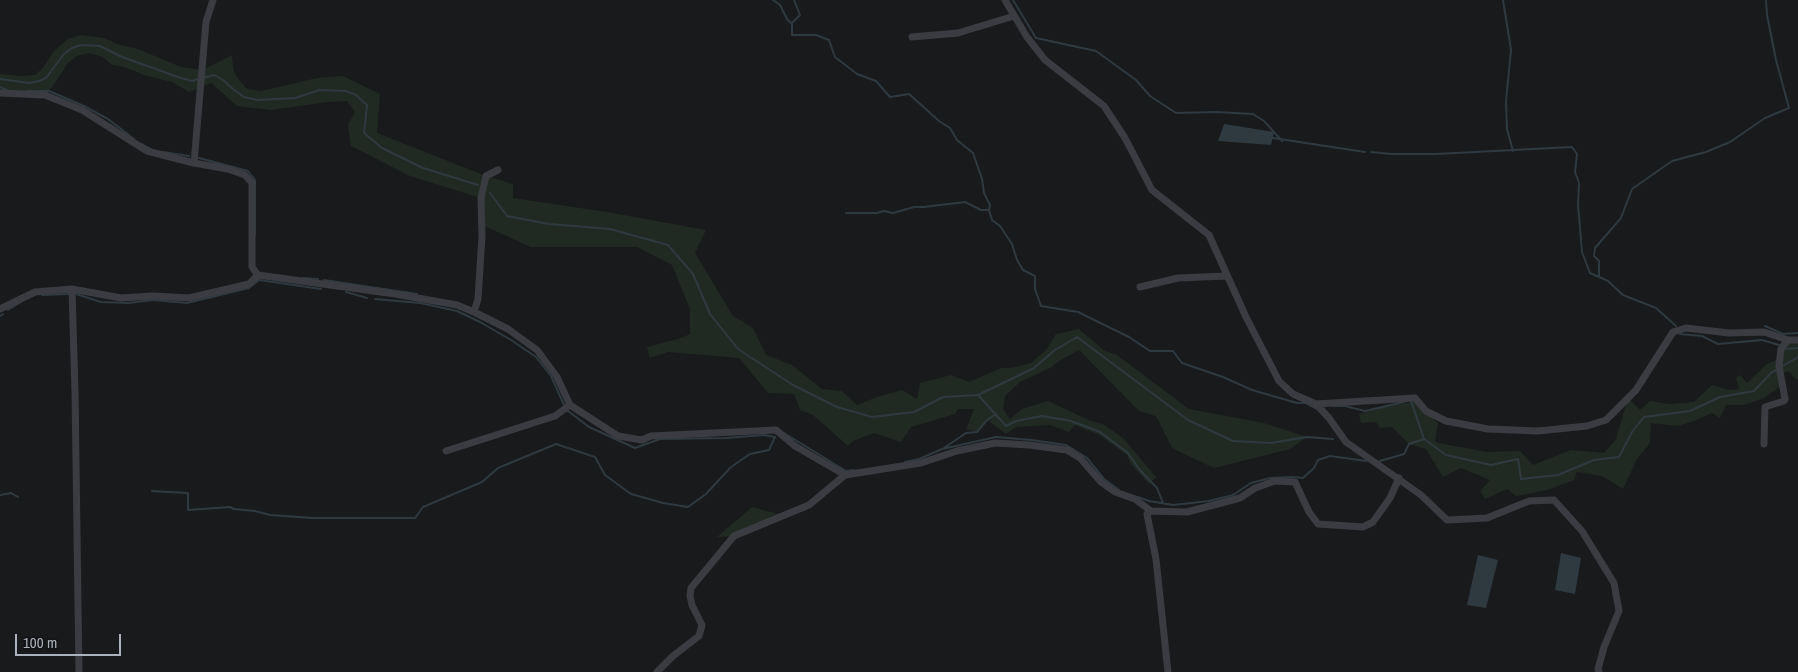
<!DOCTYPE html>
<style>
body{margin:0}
#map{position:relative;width:1798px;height:672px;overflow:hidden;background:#191a1c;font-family:"Archivo Narrow",sans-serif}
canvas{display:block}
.scale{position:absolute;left:15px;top:634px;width:106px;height:22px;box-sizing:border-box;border:2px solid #acb2bb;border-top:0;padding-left:6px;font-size:15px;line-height:18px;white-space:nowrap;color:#acb2bb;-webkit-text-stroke:4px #141517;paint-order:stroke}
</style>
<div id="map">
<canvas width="1798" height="672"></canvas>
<div class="scale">100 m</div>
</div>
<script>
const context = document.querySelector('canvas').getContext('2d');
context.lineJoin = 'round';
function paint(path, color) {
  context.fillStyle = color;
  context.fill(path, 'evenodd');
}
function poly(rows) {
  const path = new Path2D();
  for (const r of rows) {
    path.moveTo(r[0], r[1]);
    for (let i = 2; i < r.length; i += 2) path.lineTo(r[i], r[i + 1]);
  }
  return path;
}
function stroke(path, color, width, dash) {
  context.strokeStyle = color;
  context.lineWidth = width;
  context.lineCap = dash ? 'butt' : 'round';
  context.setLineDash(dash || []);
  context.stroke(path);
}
const green = poly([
 [81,35,104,38,117,44,138,49,181,67,202,70,232,55,233,68,237,77,247,89,261,91,317,78,343,76,380,94,377,133,486,176,513,184,513,198,607,212,706,230,695,253,733,316,753,328,766,355,792,365,822,389,842,391,857,405,877,397,902,390,917,399,920,383,951,375,969,382,1001,368,1011,368,1031,363,1047,349,1056,334,1079,329,1105,351,1117,355,1189,409,1264,423,1307,437,1290,449,1214,468,1172,448,1156,416,1139,411,1079,350,1062,359,1050,368,1020,382,1005,396,1003,409,1010,419,1022,409,1048,401,1091,421,1103,424,1123,438,1156,477,1149,484,1130,463,1127,455,1099,435,1075,425,1069,432,1050,425,1016,427,1006,434,987,420,977,432,966,429,974,409,958,409,955,414,911,427,901,442,874,433,853,441,848,446,813,415,800,410,794,394,768,393,739,358,668,352,650,358,647,347,681,338,690,334,690,309,672,265,637,247,531,247,482,225,481,198,410,176,351,146,348,125,355,112,347,101,327,102,271,110,237,106,211,83,189,92,172,82,147,76,124,67,112,65,103,57,89,53,77,56,68,63,55,83,45,95,0,93,0,74,21,76,35,75,43,68,54,51,68,39],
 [1788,340,1798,340,1798,379,1796,380,1789,371,1779,374,1779,387,1764,398,1744,405,1726,405,1720,418,1712,413,1694,421,1678,426,1650,423,1651,426,1650,443,1637,459,1623,489,1602,476,1577,472,1574,480,1547,490,1516,496,1507,489,1485,499,1480,491,1490,480,1461,468,1443,477,1426,449,1409,444,1392,427,1380,428,1376,422,1361,423,1359,414,1390,405,1414,402,1438,423,1435,441,1438,443,1487,452,1520,451,1533,465,1571,450,1604,453,1616,439,1628,398,1640,410,1650,401,1669,404,1694,402,1712,385,1729,390,1739,389,1736,378,1740,375,1747,383,1767,364,1780,358],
 [752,507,785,516,734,536,717,537]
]);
const water = poly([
 [1224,124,1274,132,1271,145,1218,141],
 [1561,553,1581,558,1575,594,1555,590],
 [1478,555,1498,560,1486,608,1467,605]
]);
const stream = poly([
 [773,0,780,5,787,19,792,24,792,35,816,35,829,40,835,57,857,74,876,81,890,97,909,94,939,121,950,128,957,140,973,153,982,179,984,193,990,205,989,210,992,220,1000,226,1012,244,1017,260,1023,270,1035,276,1035,289,1041,306,1078,312,1129,337,1150,351,1173,351,1182,363,1223,377,1252,390,1297,403,1306,403,1317,409],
 [1013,0,1036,38,1096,51,1136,80,1150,96,1176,113,1216,112,1253,114,1264,121,1282,141],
 [1503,0,1511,50,1506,101,1507,129,1513,151],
 [792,23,800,15,794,0],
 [203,78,214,75,223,80,233,89,244,97,257,100,295,98,320,90,346,91,356,95,367,105,364,133,382,148,423,168,478,185],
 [0,79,29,83,39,81,46,78,64,54,72,48,81,45,100,46,122,57,181,78,192,81,198,79],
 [0,87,7,90],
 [27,91,49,91,84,106,108,119,134,139],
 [1273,138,1365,152],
 [142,144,151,149],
 [163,152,189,156],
 [1371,152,1391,154,1436,154,1572,147,1577,154,1575,172,1579,183,1578,205,1582,252,1590,273,1608,281,1623,295,1656,308,1676,326],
 [199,158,248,171,255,180,255,235],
 [490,193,507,216,549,224,610,229,668,245,693,274,710,314,738,349,793,385,837,407,872,417,914,412,943,397,978,395,1034,368,1055,350,1077,337,1188,420,1233,441,1271,443,1307,437,1333,439],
 [846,213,877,213,884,211,893,213,914,207,924,207,965,202,981,210,989,210],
 [1599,276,1599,261,1594,256,1595,248,1621,218,1632,189,1672,161,1706,152,1730,142,1765,118,1789,108,1776,60,1767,15,1766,0],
 [303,278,318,279],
 [324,280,417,294],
 [346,292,367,298],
 [76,294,101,302,128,303,153,300,187,303,249,288,259,280,321,289],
 [42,295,69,294],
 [375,299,420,303,457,311,480,322,511,340,536,357,551,376,564,405],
 [8,310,21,302],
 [0,316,3,314],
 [1765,326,1783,334,1798,333],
 [1680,334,1702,336,1718,344,1762,340,1779,345],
 [1786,349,1798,348],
 [1781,367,1798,357],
 [979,396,1006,426,1016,421,1042,416,1071,421,1100,432,1128,453,1139,469,1157,488,1163,503],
 [1411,401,1424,439,1446,455,1491,465,1518,459,1521,479,1558,475,1594,460,1619,457,1632,432,1644,417,1690,411,1720,397,1754,391,1771,373,1776,370],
 [1333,406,1345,406,1365,411,1404,402],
 [784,433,846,471,854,470],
 [944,448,966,433,977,432,987,420,996,414],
 [1380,461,1404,454,1409,444,1424,439],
 [905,462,919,459,942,449,996,437,1031,440,1066,445,1087,458,1104,479,1119,490],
 [152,491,188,493,188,510,230,507,234,509,255,511,270,515,313,518,415,518,423,507,482,482,498,468,556,444,595,457,605,475,631,494,663,503,688,507,706,494,731,467,750,454,769,450,775,437,764,435,726,438,660,439,635,448,589,427,568,411],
 [0,495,11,493,18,497],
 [1138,497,1149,501,1173,505,1209,501,1233,495,1251,483,1270,478,1292,477,1303,478,1314,468,1318,460,1330,456,1366,461]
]);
const street = poly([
 [1005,0,1027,37,1045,60,1104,106,1125,138,1152,190,1209,235,1246,317,1279,381,1293,394,1316,404,1329,418,1346,442,1421,495,1447,520,1487,518,1529,501,1554,500,1582,531,1614,583,1619,611,1604,647,1598,669,1599,672],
 [912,37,958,33,1014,16],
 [0,93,45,95,82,110,147,151,194,163,206,22,213,0],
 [258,275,395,294,457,305,474,312,508,329,537,350,557,377,570,405,618,436,642,440,651,436,776,430,795,446,845,475],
 [1140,287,1178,278,1227,276],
 [72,289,121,298,153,296,189,298,249,284,258,275,252,267,252,183,245,175,228,169,194,163],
 [0,309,35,292,72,289,75,392,79,672],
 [474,312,478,299,482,236,481,198,486,176,498,170],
 [1316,404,1415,398,1426,411,1446,421,1488,429,1538,431,1587,426,1606,420,1636,390,1673,332,1686,328,1729,333,1764,332,1788,340,1798,340],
 [1764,444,1765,407,1784,401,1785,399,1779,366,1781,349,1788,340],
 [446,451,555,416,570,405],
 [1151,511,1147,514,1156,559,1168,672],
 [657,672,673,656,699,636,702,625,692,605,690,596,691,588,734,536,809,505,845,475,921,463,957,451,995,443,1029,445,1067,450,1080,458,1101,482,1115,492,1135,499,1151,511,1187,512,1240,498,1255,488,1275,481,1295,482,1309,512,1318,524,1363,527,1373,522,1390,498,1399,478]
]);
paint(green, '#212a22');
paint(water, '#2f3a40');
stroke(stream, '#2f3a40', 2);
stroke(street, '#3b3c41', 7);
</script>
